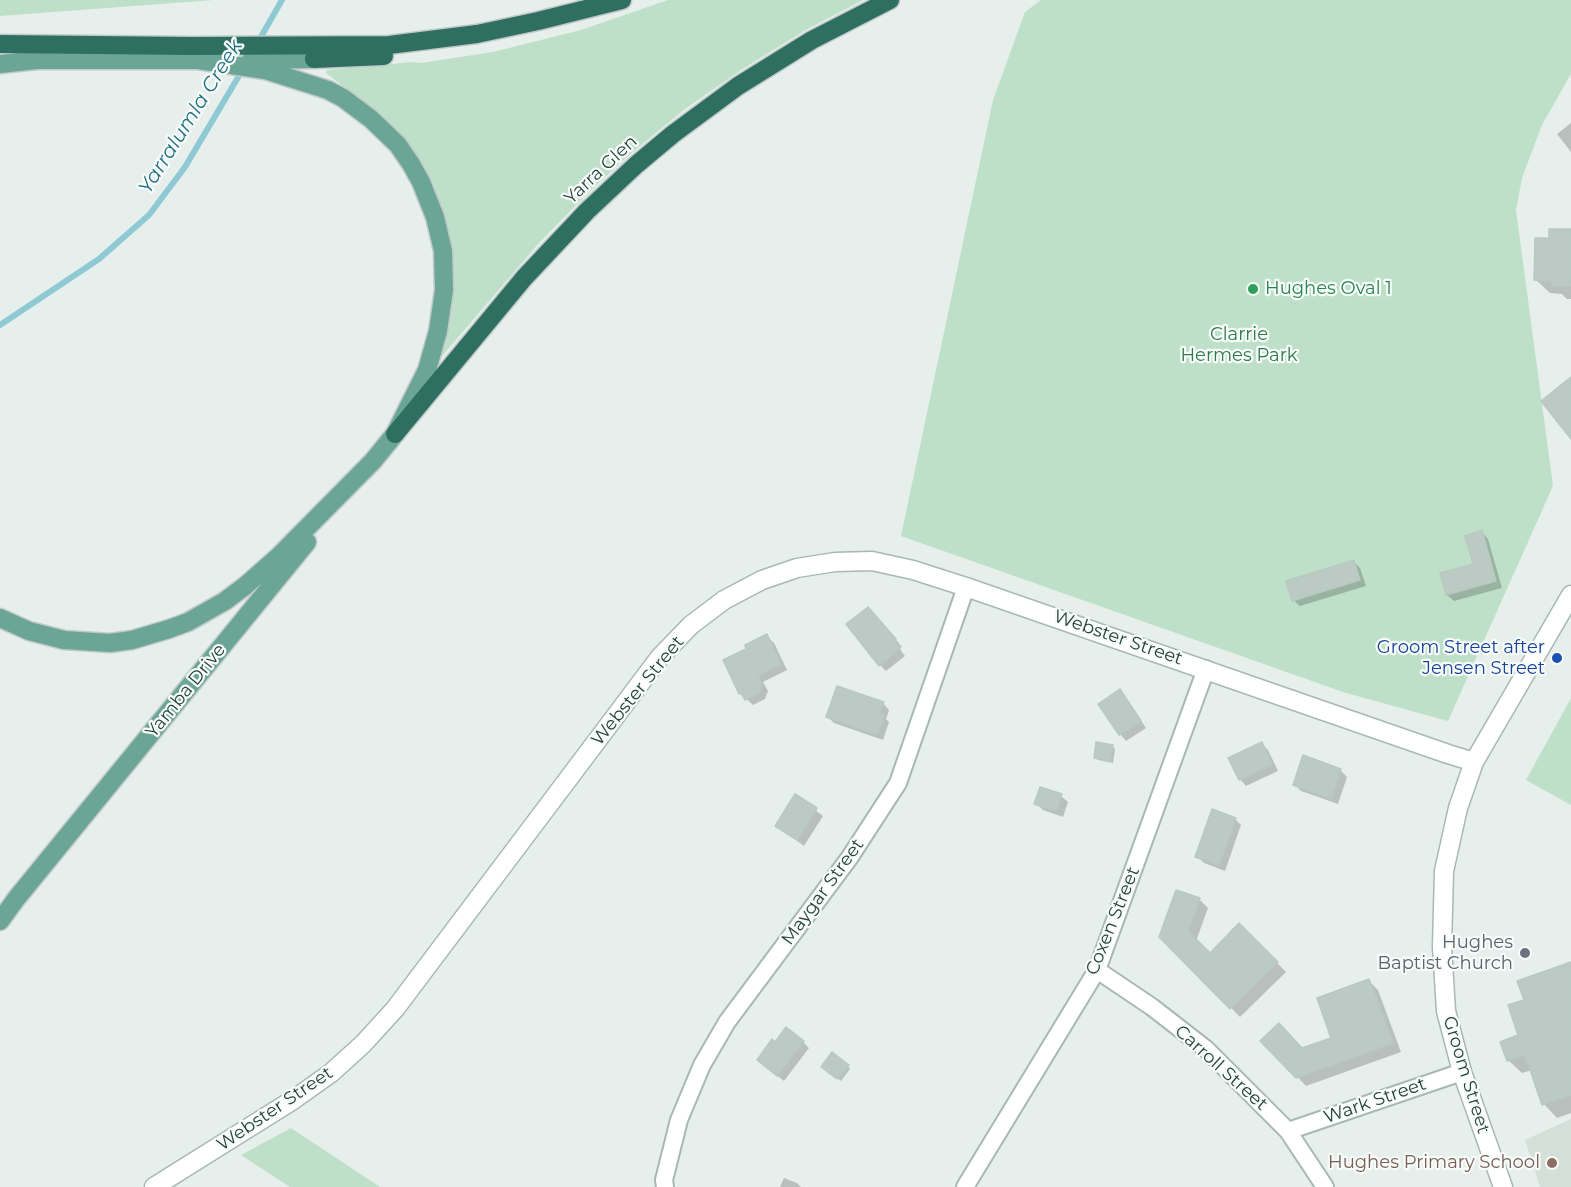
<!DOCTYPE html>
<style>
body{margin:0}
canvas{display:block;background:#e6efeb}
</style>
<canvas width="1571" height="1187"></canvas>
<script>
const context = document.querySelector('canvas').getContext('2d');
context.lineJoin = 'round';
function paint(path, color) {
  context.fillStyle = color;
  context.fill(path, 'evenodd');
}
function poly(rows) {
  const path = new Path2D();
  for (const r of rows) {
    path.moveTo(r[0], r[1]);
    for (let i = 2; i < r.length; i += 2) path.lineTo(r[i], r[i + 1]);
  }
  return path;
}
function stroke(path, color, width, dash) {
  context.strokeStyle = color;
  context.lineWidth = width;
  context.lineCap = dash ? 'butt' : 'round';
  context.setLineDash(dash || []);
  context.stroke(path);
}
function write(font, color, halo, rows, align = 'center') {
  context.font = font + ' Montserrat,sans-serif';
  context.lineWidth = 4.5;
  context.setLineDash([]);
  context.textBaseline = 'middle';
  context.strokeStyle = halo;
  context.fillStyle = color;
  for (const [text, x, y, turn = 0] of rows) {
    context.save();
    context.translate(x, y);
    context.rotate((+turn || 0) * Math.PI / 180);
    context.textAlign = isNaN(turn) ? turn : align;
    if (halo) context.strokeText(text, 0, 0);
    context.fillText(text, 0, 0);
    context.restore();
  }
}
const built = poly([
 [1571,1119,1571,1187,1540,1187,1525,1140]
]);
const green = poly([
 [0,0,214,0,0,16],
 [668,0,863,0,804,31,741,70,685,109,628,156,585,196,539,243,436,363,447,250,375,111,326,73,327,70,412,62,421,63,493,52,581,30],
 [1041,0,1571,0,1571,74,1542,125,1522,178,1516,210,1553,486,1448,721,1346,693,901,536,993,100,1025,12],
 [1571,698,1571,805,1526,780],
 [291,1128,380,1187,290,1187,241,1155]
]);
const shadow = poly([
 [1571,123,1571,152,1557,134],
 [1571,231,1571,299,1567,299,1562,294,1550,293,1536,280,1550,240],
 [1482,532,1488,539,1502,588,1454,601,1447,595,1442,574,1475,565],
 [1354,562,1360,568,1366,586,1300,606,1293,600],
 [883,624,902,647,899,648,905,656,886,671,880,665],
 [767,636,774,643,787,670,763,682,768,691,765,699,753,705,740,693,748,649],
 [1120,691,1126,698,1146,728,1126,741,1120,734,1100,704],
 [883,703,889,710,886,719,889,722,883,740,834,723,828,717],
 [1262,744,1268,750,1278,771,1246,786,1240,779],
 [1112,746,1115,749,1113,763,1098,760,1095,757],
 [1340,770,1347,777,1338,804,1301,791,1295,785],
 [1041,789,1061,796,1068,802,1063,817,1043,810,1036,803],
 [796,796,823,816,804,846,777,826],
 [1235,819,1241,825,1225,871,1204,863,1197,856],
 [1199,899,1208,908,1196,941,1210,955,1239,925,1286,972,1240,1017,1161,937],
 [1571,964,1571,1113,1557,1118,1544,1104,1532,1070,1522,1073,1508,1060,1520,1036,1526,1001],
 [1369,981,1378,990,1401,1052,1306,1086,1263,1041,1302,1050,1333,1039],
 [803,1042,809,1048,784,1081,765,1066,776,1044],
 [848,1066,850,1069,841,1081,825,1069],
 [784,1178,797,1183,801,1187,780,1187]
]);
const stream = poly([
 [258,42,282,0],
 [0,325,99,259,149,215,185,167,243,69]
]);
const building = poly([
 [1549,229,1571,229,1571,286,1552,286,1552,281,1534,280,1535,238,1549,238,1549,229],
 [1571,377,1571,439,1541,401,1571,377],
 [1482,530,1496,581,1446,595,1440,573,1473,564,1465,536,1482,530],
 [1354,560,1360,580,1292,601,1286,581,1354,560],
 [868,607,896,639,894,641,900,649,879,666,846,624,868,607],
 [767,634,781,664,758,675,762,684,759,693,745,700,741,693,739,694,723,660,746,649,745,645,767,634],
 [837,686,884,702,879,713,884,715,877,735,826,717,837,686],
 [1120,689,1141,721,1119,735,1098,704,1120,689],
 [1096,742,1113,745,1110,761,1094,758,1096,742],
 [1262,742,1272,764,1239,780,1228,758,1262,742],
 [1303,755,1341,769,1331,799,1293,785,1303,755],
 [1040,787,1062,794,1056,811,1034,804,1040,787],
 [795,794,817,808,797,840,775,826,795,794],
 [1212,809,1236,818,1219,865,1195,857,1212,809],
 [1176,890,1200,898,1188,931,1210,953,1239,923,1278,962,1230,1009,1159,937,1176,890],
 [1571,962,1571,1095,1542,1105,1525,1055,1507,1061,1500,1042,1518,1035,1508,1005,1524,1000,1517,981,1571,962],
 [1369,979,1393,1043,1296,1078,1260,1041,1279,1023,1302,1048,1331,1038,1317,998,1369,979],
 [786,1027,804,1041,777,1076,757,1060,772,1039,775,1042,786,1027],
 [832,1052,849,1065,837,1079,821,1067,832,1052]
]);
const minor = poly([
 [1097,970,1152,1007,1206,1049,1288,1131,1325,1187],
 [1288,1131,1462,1072],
 [665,1187,664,1180,679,1120,702,1065,727,1022,850,857,898,783,966,587],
 [965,1187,1097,970,1206,669]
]);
const tertiary = poly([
 [154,1187,293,1100,331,1073,363,1044,395,1009,660,657,691,625,724,600,762,580,797,568,835,562,872,561,913,570,966,587,1448,754,1474,762],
 [1503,1187,1462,1072,1446,1011,1442,947,1444,871,1458,808,1474,762,1571,595]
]);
const primary = poly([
 [251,60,314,59],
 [0,64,37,60,198,60,265,70,328,90,343,98,371,119,398,145,411,164,421,182,435,217,443,251,444,290,438,331,427,370,395,434,373,461,279,556,245,586,225,601,188,622,169,629,132,640,110,643,64,640,29,631,0,618],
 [0,921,16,899,307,542]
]);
const motorway = poly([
 [0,44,191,46,389,45,477,34,538,21,622,0],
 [314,59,384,56],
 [395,434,524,278,587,211,636,165,673,134,738,86,812,40,890,0]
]);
const markers = [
 [1253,289,6,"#2e9e5b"],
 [1557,658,6,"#1a4fb4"],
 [1525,953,6,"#6b7280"],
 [1552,1163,6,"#8d6e63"]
];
const streetNames = [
 ["Yarra Glen",601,170,-43],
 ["Webster Street",1118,638,19],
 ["Yamba Drive",186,691,-51],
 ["Webster Street",638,691,-51],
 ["Maygar Street",823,892,-54],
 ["Coxen Street",1113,921,-68],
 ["Carroll Street",1221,1068,42],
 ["Groom Street",1466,1075,73],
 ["Wark Street",1375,1101,-19],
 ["Webster Street",275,1109,-34]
];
const leisureNames = [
 ["Hughes Oval 1",1265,289]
];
const parkNames = [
 ["Clarrie",1239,335],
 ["Hermes Park",1239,356]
];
const transitNames = [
 ["Groom Street after",1545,648],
 ["Jensen Street",1545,669]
];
const worshipNames = [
 ["Hughes",1513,943],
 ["Baptist Church",1513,964]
];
const educationNames = [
 ["Hughes Primary School",1540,1163]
];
const waterNames = [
 ["Yarralumla Creek",191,117,-58]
];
paint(built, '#d4dfda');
paint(green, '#bfe0c8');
paint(shadow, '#0003');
stroke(stream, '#8ec9d4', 6);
paint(building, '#bbcac4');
stroke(building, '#b8c9c2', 1.5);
stroke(minor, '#a8b8b2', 20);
stroke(tertiary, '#a8b8b2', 21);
stroke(primary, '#c2cac8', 21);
stroke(motorway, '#c2cac8', 21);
stroke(minor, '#fff', 16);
stroke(tertiary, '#fff', 18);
stroke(primary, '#6aa596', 18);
stroke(motorway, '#2f6f62', 18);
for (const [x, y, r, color] of markers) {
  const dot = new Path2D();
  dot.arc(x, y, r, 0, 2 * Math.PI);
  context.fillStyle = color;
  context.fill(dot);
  stroke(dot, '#f7fbf9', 2);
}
write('18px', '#24423a', '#f7fbf9', streetNames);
write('18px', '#27864d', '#f7fbf9', leisureNames, 'left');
write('18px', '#2d7a4b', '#f7fbf9', parkNames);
write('18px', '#164399', '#f7fbf9', transitNames, 'right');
write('18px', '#5b616d', '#f7fbf9', worshipNames, 'right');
write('18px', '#785e54', '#f7fbf9', educationNames, 'right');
write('italic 20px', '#1c6f80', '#f7fbf9', waterNames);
</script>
